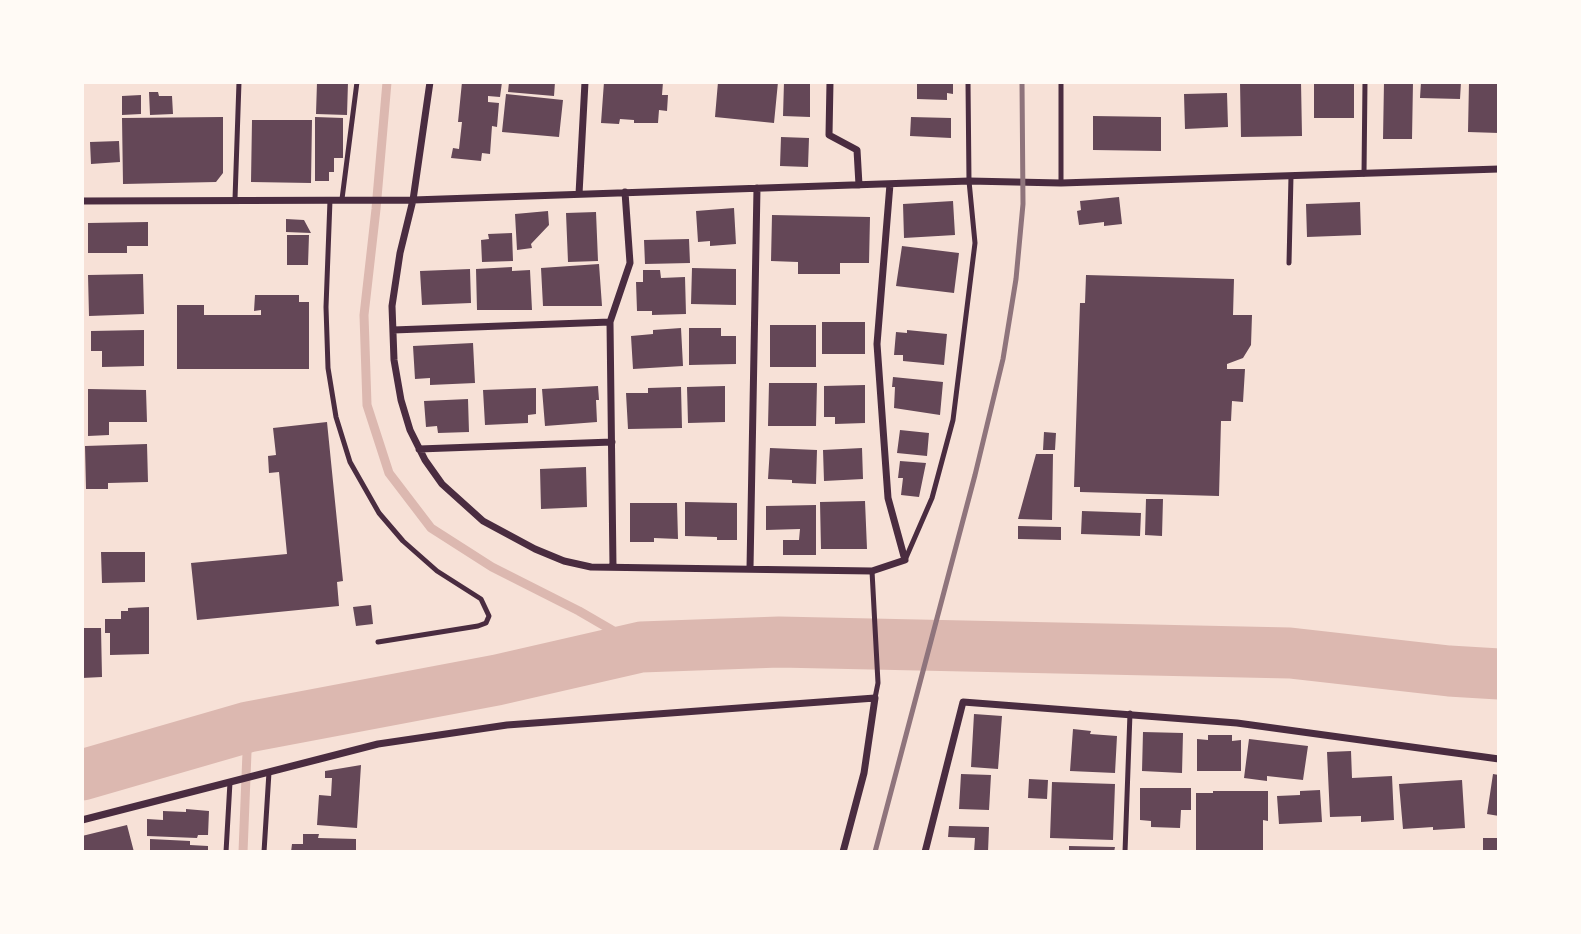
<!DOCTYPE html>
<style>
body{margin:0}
#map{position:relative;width:1581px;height:934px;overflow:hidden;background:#f7e1d7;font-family:"PT Serif",serif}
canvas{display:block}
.frame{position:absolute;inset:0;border:84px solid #fffaf5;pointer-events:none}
</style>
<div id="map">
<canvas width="1581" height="934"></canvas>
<div class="frame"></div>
</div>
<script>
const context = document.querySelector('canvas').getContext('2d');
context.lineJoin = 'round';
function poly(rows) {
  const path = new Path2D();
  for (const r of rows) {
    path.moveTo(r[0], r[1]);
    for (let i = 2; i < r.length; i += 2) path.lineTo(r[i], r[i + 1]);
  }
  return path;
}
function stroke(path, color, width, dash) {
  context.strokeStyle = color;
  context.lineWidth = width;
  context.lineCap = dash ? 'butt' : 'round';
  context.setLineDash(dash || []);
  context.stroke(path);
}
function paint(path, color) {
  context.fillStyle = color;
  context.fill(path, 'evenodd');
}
const stream = poly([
 [387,82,376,209,364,315,367,405,389,473,431,528,492,567,579,611,641,647],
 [82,763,100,769],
 [243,852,248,727]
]);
const river = poly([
 [82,775,248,727,497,680,641,647,779,642,1290,653,1449,671,1499,674]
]);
const building = poly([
 [317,82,348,82,347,115,316,114],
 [462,82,502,82,500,97,488,96,488,102,499,103,497,127,492,126,490,154,482,153,481,161,451,158,453,148,459,149,462,122,458,122],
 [509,82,555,82,554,96,508,92],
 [604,82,663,82,662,95,668,95,667,111,659,110,658,123,634,123,634,120,620,119,619,124,601,123],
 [718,82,778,82,774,123,715,117],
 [784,82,810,82,810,117,783,116],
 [917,82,953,82,953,94,947,93,947,100,917,99],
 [1240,82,1301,82,1302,136,1241,137],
 [1314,82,1354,82,1354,118,1314,118],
 [1384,82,1413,82,1412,139,1383,139],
 [1421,82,1461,82,1460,99,1420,98],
 [1469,82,1499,82,1499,133,1468,132],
 [149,92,158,92,159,96,172,96,173,114,150,115],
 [1227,93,1228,127,1185,129,1184,94],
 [506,94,563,100,559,137,502,132],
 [141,95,141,114,122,115,122,96],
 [1093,116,1161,117,1161,151,1093,150],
 [223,117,223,173,216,182,123,184,122,118],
 [315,117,343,118,343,158,334,158,334,172,329,172,329,181,315,181],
 [911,117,951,118,951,138,910,136],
 [252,120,312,120,311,183,251,182],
 [781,137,809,138,808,167,780,166],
 [119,141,120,162,91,164,90,142],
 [1119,197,1122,224,1104,226,1104,222,1079,225,1077,211,1081,210,1080,201],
 [953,201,955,235,904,238,903,204],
 [1360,202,1361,235,1307,237,1306,204],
 [734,208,736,244,710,246,710,241,698,242,696,211],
 [548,211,549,225,531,244,532,248,517,250,515,214],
 [596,212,598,261,568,262,566,213],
 [772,215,870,217,869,263,840,263,840,274,798,274,798,262,771,261],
 [286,219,304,220,311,233,286,232],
 [148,222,148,246,127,246,127,253,88,253,88,223],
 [512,233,513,261,482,262,481,240,489,239,488,234],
 [287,235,309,235,308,265,287,265],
 [689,239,690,263,645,264,644,240],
 [902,246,959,253,954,293,896,286],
 [599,264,602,306,543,306,541,268],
 [512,267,512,271,530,270,532,310,477,310,476,269],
 [692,268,736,269,736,305,691,304],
 [470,269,471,303,422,305,420,271],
 [643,270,660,270,661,278,685,277,686,314,652,315,652,311,637,311,636,282,643,282],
 [143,274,144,314,89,316,88,275],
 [1086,275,1234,279,1233,315,1252,315,1251,345,1243,358,1227,364,1227,369,1245,369,1243,402,1232,401,1231,421,1221,421,1219,496,1080,492,1080,487,1074,487,1080,303,1085,303],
 [255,295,299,295,299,302,309,302,309,369,177,369,177,305,204,305,204,315,261,315,261,310,254,311],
 [822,322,865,322,865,354,822,354],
 [770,325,816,325,816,367,770,367],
 [681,328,683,366,633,369,631,336,653,334,653,330],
 [689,328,721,328,721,336,736,336,736,364,689,365],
 [144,330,144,366,102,367,102,351,91,351,91,331],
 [907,330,947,334,944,365,903,361,903,355,894,355,896,332,907,333],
 [473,343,475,383,430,385,430,378,415,379,413,346],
 [893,377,943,382,940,415,894,408,895,387,892,387],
 [769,383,817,383,816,426,768,426],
 [865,385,865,423,835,424,835,417,824,417,824,386],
 [598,386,599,400,596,400,597,422,545,426,542,389],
 [725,386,725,422,688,423,687,387],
 [681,387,682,428,628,429,626,393,648,393,648,388],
 [536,388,536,414,528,415,528,423,485,425,483,390],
 [88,389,146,390,147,422,109,422,109,435,88,436],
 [468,399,469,432,438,433,437,426,426,427,424,401],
 [327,422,343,581,337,582,339,606,197,620,191,563,287,554,279,472,269,473,268,456,276,455,273,428],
 [900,430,929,433,927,456,897,453],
 [1044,432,1056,433,1055,450,1043,450],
 [147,444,148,482,108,483,108,489,86,489,85,446],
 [770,448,817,450,816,484,792,483,792,480,768,479],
 [862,448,863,479,824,481,823,450],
 [1036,454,1053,454,1052,520,1018,519],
 [900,461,926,463,919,497,901,495,903,478,898,478],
 [586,467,587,507,541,509,540,469],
 [1146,499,1163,499,1162,536,1145,535],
 [865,501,867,549,821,549,820,502],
 [685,502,737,503,737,540,717,540,717,537,685,536],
 [630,503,677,503,678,539,654,538,654,542,630,542],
 [816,505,816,555,783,555,783,540,799,540,800,529,766,530,766,506],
 [1082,511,1141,513,1140,536,1081,534],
 [1018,526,1061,527,1061,540,1018,539],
 [101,552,145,552,145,582,102,583],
 [371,605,373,624,356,626,353,607],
 [149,607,149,654,110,655,110,633,105,633,105,619,121,619,121,611,128,611,128,608],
 [82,628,101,628,102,677,82,678],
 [974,714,1002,716,998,769,971,767],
 [1073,729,1091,731,1090,734,1117,736,1115,773,1070,771],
 [1143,732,1183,733,1182,773,1142,771],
 [1208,735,1232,735,1232,741,1241,740,1241,771,1197,771,1197,739,1208,740],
 [1249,739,1308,746,1303,780,1267,776,1267,781,1244,778],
 [1351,751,1352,778,1392,776,1394,820,1361,822,1361,816,1330,817,1327,752],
 [361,765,357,828,317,825,319,795,331,796,332,778,325,778,325,771],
 [961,774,991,775,989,810,959,809],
 [1493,774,1499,775,1499,816,1487,814],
 [1029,779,1048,780,1047,799,1028,798],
 [1462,780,1465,828,1433,830,1433,827,1403,829,1399,784],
 [1052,782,1115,784,1113,840,1050,838],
 [1140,788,1191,788,1191,810,1181,810,1180,828,1151,827,1151,821,1140,820],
 [1320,790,1322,822,1279,824,1277,796,1300,795,1300,791],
 [1213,791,1268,791,1268,821,1263,820,1263,850,1234,850,1234,852,1196,850,1196,793,1213,793],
 [186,809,209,811,208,835,198,835,197,838,147,836,147,819,163,820,163,811,186,812],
 [127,825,134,852,82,852,82,836],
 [949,826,989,827,988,852,974,852,975,838,948,837],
 [303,834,319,834,318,838,356,839,356,852,291,852,292,844,303,844],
 [1483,838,1499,838,1499,852,1483,852],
 [150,839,190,841,190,845,208,846,208,852,150,852],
 [1069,846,1115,847,1114,852,1069,852]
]);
const service = poly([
 [1364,174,1365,82],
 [1061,183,1061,82],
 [235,199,239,82],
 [342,199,357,82],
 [330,200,326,307,328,368,336,417,350,462,379,513,403,541,437,571,481,599,489,616,486,623,478,626,378,642],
 [1289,263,1291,176],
 [905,560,932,498,953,420,975,243,969,181,968,82],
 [872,571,878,683,875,698],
 [226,852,230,782],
 [264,852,269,772],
 [1125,852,1130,713]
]);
const minor = poly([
 [430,82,413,200,400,253,392,306,394,360,401,400,410,430,425,460,442,484,483,521,535,549,564,561,591,567,872,571,905,560,888,498,877,344,890,184],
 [830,82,829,135,857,150,859,185],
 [579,194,585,82],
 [82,201,413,200,969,181,1061,183,1499,169],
 [393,330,610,322],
 [419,449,612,442],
 [613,567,610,322,630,263,625,192],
 [750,568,757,188],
 [82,820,378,744,507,725,875,698,864,773,843,852],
 [925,852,963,702,1237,723,1499,759]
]);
const rail = poly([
 [875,852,975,475,1003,359,1016,279,1023,204,1022,82]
]);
stroke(stream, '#dcb8b0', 9);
stroke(river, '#dcb8b0', 51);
paint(building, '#644757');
stroke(service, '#4a2c40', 5);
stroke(minor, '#4a2c40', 7);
stroke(rail, '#8f747c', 5);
</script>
